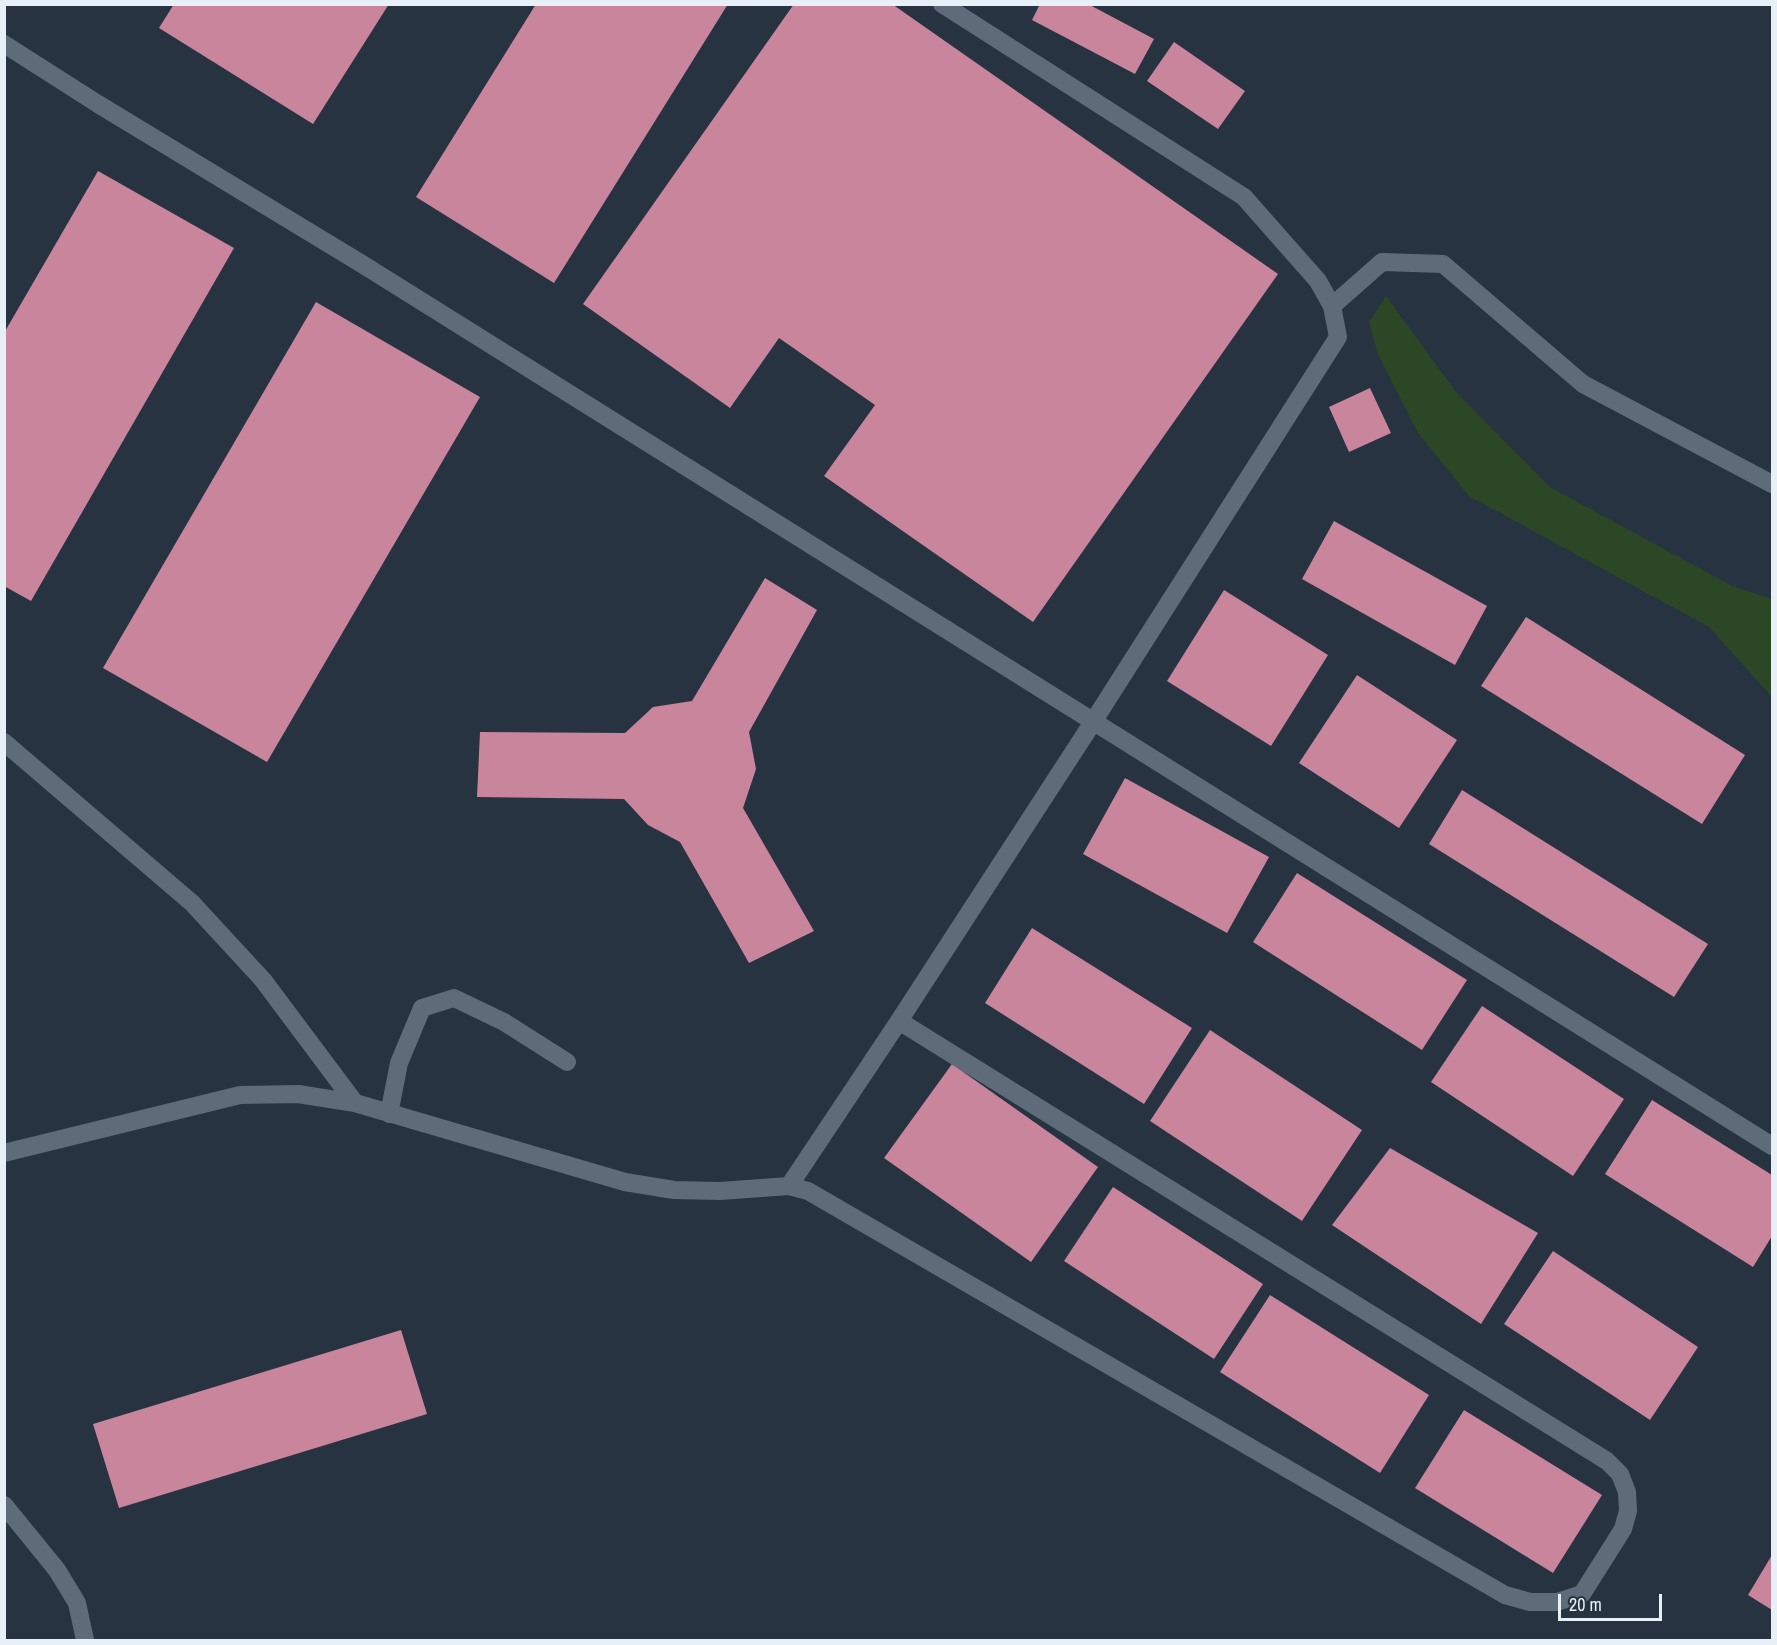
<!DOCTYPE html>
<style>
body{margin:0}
#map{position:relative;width:1777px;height:1645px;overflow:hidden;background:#273340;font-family:"Archivo Narrow",sans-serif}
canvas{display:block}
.frame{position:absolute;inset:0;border:6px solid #e7eff7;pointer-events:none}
.scale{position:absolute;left:1558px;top:1594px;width:104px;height:27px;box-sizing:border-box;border:3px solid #e7eff7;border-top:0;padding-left:8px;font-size:18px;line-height:21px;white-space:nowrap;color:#e7eff7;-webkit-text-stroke:4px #273340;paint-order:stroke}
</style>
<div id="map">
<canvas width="1777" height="1645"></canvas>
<div class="frame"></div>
<div class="scale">20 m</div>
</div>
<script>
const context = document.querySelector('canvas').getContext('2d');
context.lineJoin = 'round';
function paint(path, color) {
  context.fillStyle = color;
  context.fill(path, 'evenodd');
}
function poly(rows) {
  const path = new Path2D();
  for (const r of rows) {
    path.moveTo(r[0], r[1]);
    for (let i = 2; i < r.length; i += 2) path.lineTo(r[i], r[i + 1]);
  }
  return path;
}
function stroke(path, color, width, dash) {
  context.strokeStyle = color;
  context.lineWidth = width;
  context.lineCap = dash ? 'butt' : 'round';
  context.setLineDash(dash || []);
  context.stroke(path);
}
const green = poly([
 [1386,296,1456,392,1550,487,1732,586,1772,599,1772,697,1709,627,1469,496,1418,433,1378,355,1369,322]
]);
const building = poly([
 [174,4,389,4,313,124,159,28],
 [536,4,728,4,554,283,416,197],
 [794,4,892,4,1278,274,1033,622,824,476,875,405,779,338,730,408,583,304],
 [1040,4,1088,4,1154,39,1135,74,1032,20],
 [1174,42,1245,91,1218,129,1147,81],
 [98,171,234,248,31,601,4,586,4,333],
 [316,302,480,397,267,762,103,668],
 [1370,388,1391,433,1349,452,1329,407],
 [1334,521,1487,606,1455,665,1302,579],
 [765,578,817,610,749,732,756,769,743,808,814,931,749,963,680,842,648,825,624,799,477,797,480,732,625,733,653,707,692,701],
 [1224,590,1328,655,1271,746,1167,681],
 [1526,617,1745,755,1702,824,1481,686],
 [1357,675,1457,740,1399,828,1299,763],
 [1125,778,1269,857,1227,933,1083,854],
 [1462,790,1708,944,1674,997,1429,844],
 [1297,873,1467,980,1422,1050,1253,942],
 [1032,928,1192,1028,1144,1104,985,1003],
 [1482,1006,1624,1099,1573,1176,1431,1082],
 [1210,1030,1362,1130,1302,1221,1150,1121],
 [952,1064,1098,1167,1031,1262,884,1158],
 [1652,1100,1772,1175,1772,1236,1753,1267,1605,1174],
 [1390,1148,1538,1233,1481,1324,1332,1225],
 [1113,1187,1263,1284,1214,1359,1064,1261],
 [1553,1251,1698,1347,1650,1420,1504,1324],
 [1270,1295,1429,1395,1380,1473,1220,1372],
 [401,1330,427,1414,119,1508,93,1424],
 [1464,1410,1602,1495,1553,1573,1415,1488],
 [1772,1555,1772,1610,1748,1595]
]);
const lane = poly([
 [4,44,98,104,362,264,1772,1146],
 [1332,306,1382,262,1443,264,1583,384,1772,484],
 [4,742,192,903,263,980,355,1103],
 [389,1114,399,1063,422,1008,454,998,504,1022,567,1062],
 [4,1153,240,1095,298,1094,355,1103,625,1182,674,1190,720,1191,789,1186,808,1191,1505,1595,1530,1602,1557,1602,1582,1594,1623,1529,1628,1511,1627,1492,1620,1474,1607,1461,899,1021],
 [789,1186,899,1021,1093,722,1338,337,1332,306,1318,281,1244,197,942,4],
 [4,1505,57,1570,77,1603,85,1640]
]);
paint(green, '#2b4726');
paint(building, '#c8859c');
stroke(lane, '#5e6c7a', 18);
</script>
